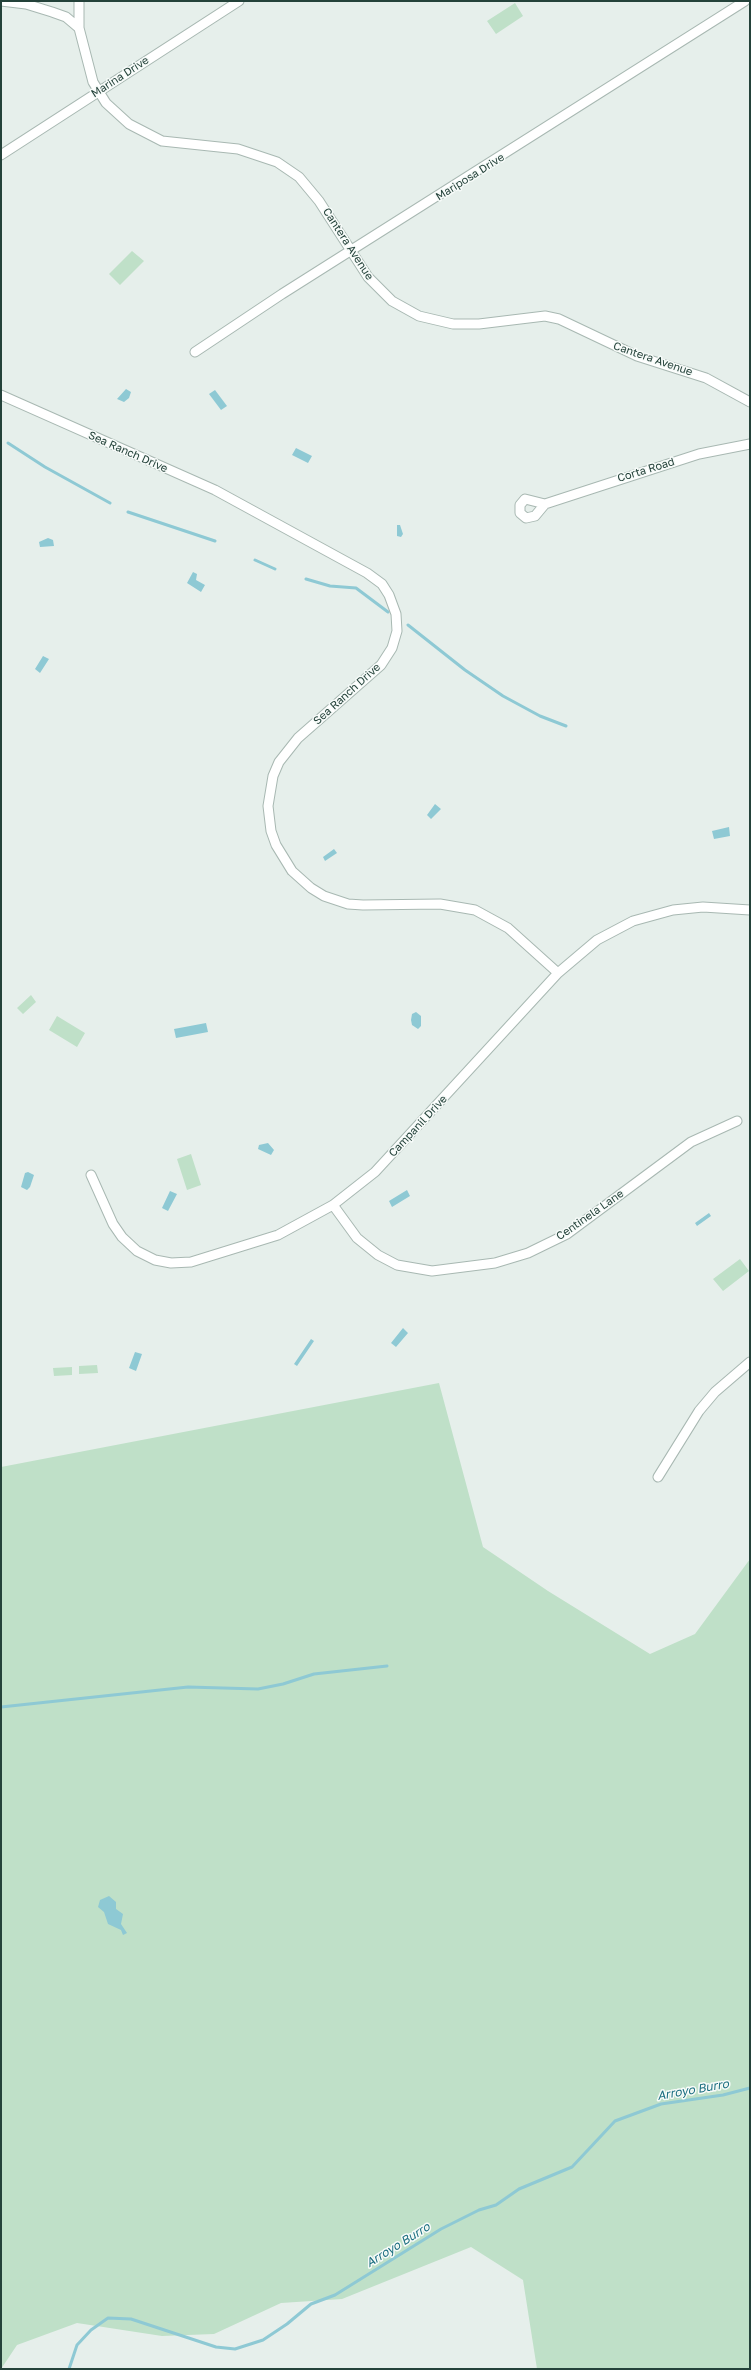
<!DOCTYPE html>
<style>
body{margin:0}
#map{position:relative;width:751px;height:2370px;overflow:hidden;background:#e6efeb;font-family:"Golos Text",sans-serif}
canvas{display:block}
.frame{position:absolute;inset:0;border:2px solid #24423a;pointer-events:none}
</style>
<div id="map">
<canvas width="751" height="2370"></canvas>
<div class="frame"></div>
</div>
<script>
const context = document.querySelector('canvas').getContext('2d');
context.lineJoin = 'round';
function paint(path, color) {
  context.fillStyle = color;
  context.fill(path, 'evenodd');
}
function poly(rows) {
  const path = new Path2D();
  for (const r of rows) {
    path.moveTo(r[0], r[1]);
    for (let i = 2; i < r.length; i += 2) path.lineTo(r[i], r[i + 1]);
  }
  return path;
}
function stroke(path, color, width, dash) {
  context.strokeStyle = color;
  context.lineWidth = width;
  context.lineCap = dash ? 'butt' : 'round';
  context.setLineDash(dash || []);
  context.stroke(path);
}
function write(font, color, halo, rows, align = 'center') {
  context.font = font + ' "Golos Text",sans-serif';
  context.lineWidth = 3;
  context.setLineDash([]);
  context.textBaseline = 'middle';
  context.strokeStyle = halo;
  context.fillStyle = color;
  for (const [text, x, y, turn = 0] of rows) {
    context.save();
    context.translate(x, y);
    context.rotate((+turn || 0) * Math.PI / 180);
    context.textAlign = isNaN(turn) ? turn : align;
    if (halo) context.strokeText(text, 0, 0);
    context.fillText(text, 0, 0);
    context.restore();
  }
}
const green = poly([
 [515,3,523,16,496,34,487,21],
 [132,251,144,261,120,285,109,274],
 [31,995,36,1002,23,1014,17,1008],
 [57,1016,85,1033,77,1047,49,1030],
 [191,1154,201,1185,187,1190,177,1159],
 [740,1259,749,1271,723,1291,713,1279],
 [97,1365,98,1373,79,1374,79,1366],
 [72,1367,72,1375,54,1376,53,1368],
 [439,1383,483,1547,548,1591,650,1654,695,1634,750,1559,750,2369,537,2369,523,2280,471,2247,342,2299,281,2303,214,2334,162,2336,77,2323,17,2345,1,2369,1,1467]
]);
const water = poly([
 [126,389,131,392,129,398,124,402,117,399],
 [215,390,227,406,221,410,209,394],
 [296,448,312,456,308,463,292,455],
 [397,525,400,525,403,534,401,537,397,536],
 [48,538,53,540,54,546,40,547,39,542],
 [193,572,197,574,196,580,205,585,201,592,187,583],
 [43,656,49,659,40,673,35,669],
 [435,804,441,809,431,819,427,815],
 [729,827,730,836,714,839,712,831],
 [334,849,337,853,325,861,323,857],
 [416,1012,421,1016,421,1026,418,1029,412,1025,411,1020,412,1014],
 [206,1023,208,1032,176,1038,174,1029],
 [268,1143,274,1150,271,1155,258,1149,259,1145],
 [28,1172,34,1175,30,1187,27,1190,21,1187,25,1173],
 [407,1190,410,1196,392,1207,389,1201],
 [170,1191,177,1194,168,1211,162,1208],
 [709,1213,711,1216,697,1226,695,1223],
 [403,1328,408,1333,396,1347,391,1343],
 [311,1339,314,1341,297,1366,294,1364],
 [135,1352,142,1354,136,1371,129,1368],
 [109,1896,116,1902,116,1909,123,1914,121,1924,127,1933,123,1935,121,1930,108,1924,104,1912,98,1907,100,1900]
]);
const stream = poly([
 [8,443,45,467,110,503],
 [128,512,215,541],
 [255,560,275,569],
 [306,579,330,586,356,588,388,612],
 [408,625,465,670,503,696,540,716,566,726],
 [1,1707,188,1687,258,1689,283,1684,314,1674,387,1666],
 [69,2369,77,2345,91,2330,108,2318,131,2319,216,2347,235,2349,263,2340,287,2324,311,2304,335,2295,441,2229,479,2210,496,2205,519,2189,572,2167,615,2121,661,2104,723,2095,750,2088]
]);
const minor = poly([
 [1,1,26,4,52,12,66,17,79,28],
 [79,1,79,28,93,82,106,103,129,124,162,141,238,149,277,162,299,177,319,201,368,277,392,301,419,316,453,324,479,324,545,316,559,319,637,356,706,378,750,402],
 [1,155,239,1],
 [195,352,282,294,745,1],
 [1,395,215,490,367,573,382,584,389,595,396,614,397,631,392,648,381,665,298,738,279,762,273,776,268,806,271,831,276,845,292,871,311,888,324,896,348,904,363,905,440,904,475,910,508,928,558,973],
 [545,504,535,516,526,518,520,513,520,505,525,499,545,504,699,454,750,444],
 [91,1175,113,1224,122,1237,137,1251,155,1260,171,1263,191,1262,278,1235,333,1205,375,1172,558,973,597,940,633,921,673,910,703,907,750,910],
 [333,1205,357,1238,378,1255,397,1265,432,1271,495,1263,528,1253,567,1234,691,1142,737,1121],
 [658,1477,699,1411,715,1392,750,1362]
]);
const streetNames = [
 ["Marina Drive",120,77,-33],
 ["Mariposa Drive",470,177,-32],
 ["Cantera Avenue",348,244,57],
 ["Cantera Avenue",653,359,19],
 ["Sea Ranch Drive",128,452,24],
 ["Corta Road",646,470,-17],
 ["Sea Ranch Drive",347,694,-42],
 ["Campanil Drive",418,1126,-47],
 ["Centinela Lane",590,1215,-35]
];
const waterNames = [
 ["Arroyo Burro",693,2090,-10],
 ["Arroyo Burro",398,2245,-32]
];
paint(green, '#bfe0c8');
paint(water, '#8ec9d4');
stroke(stream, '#8ec9d4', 3);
stroke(minor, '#a8b8b2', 11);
stroke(minor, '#fff', 9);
write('11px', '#24423a', '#f7fbf9', streetNames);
write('italic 12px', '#1c6f80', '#f7fbf9', waterNames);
</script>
